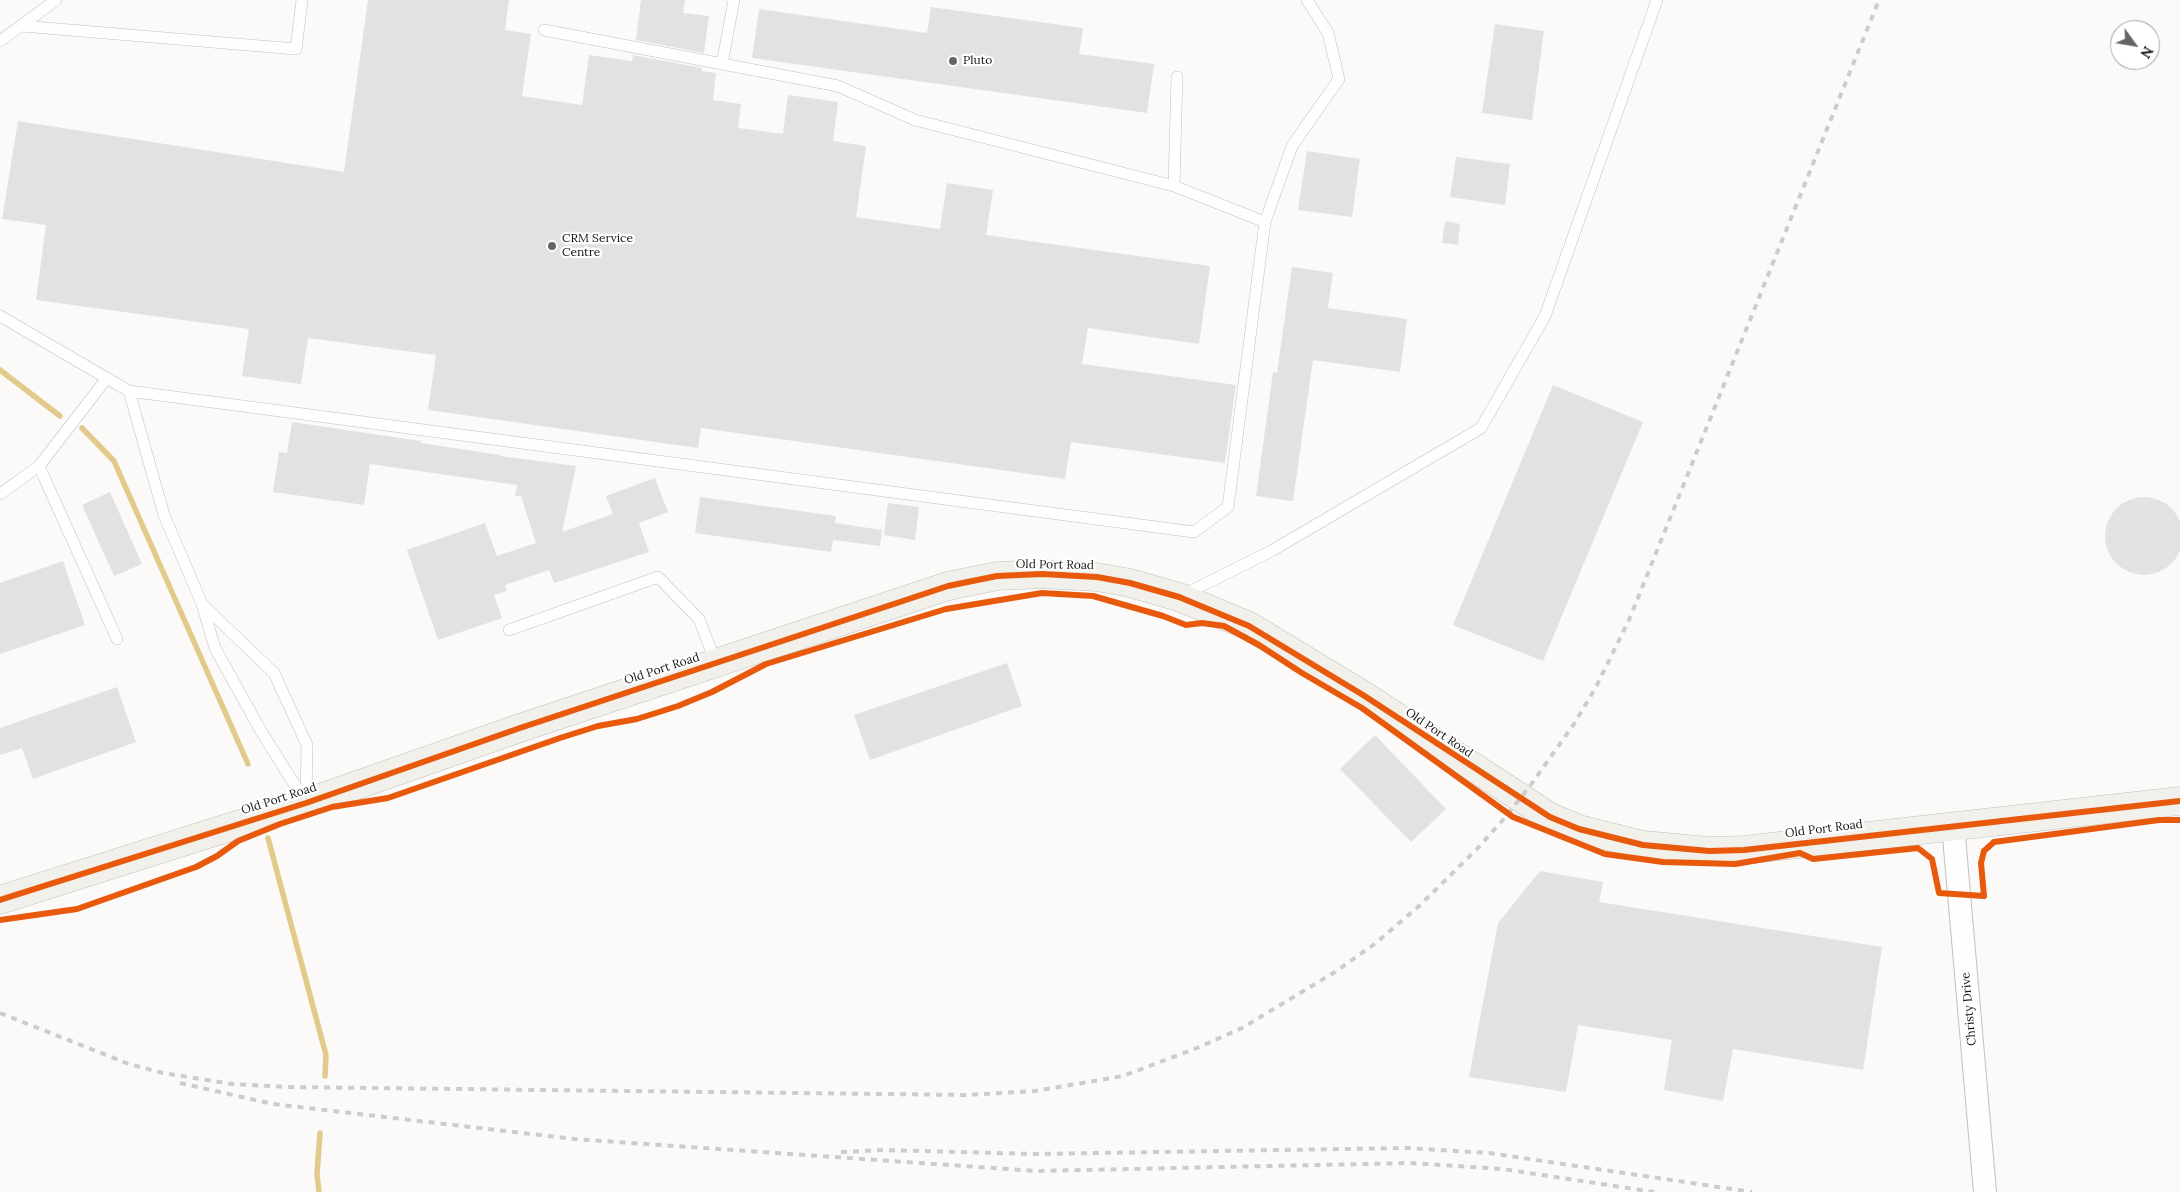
<!DOCTYPE html>
<style>
body{margin:0}
#map{position:relative;width:2180px;height:1192px;overflow:hidden;background:#fbfaf9;font-family:Lora,serif}
canvas{display:block}
.north{position:absolute;left:2110px;top:20px;width:50px;height:50px;box-sizing:border-box;background:#fff;border:1px solid #a2a1a1;border-radius:50%;rotate:122deg;font-size:14px;font-weight:700;line-height:20px;text-align:center;color:#161514}
.north::after{content:'';display:block;margin:auto;width:18px;height:22px;background:#666564;clip-path:polygon(50% 0,100% 100%,50% 72%,0 100%)}
</style>
<div id="map">
<canvas width="2180" height="1192"></canvas>
<div class="north">N</div>
</div>
<script>
const context = document.querySelector('canvas').getContext('2d');
context.lineJoin = 'round';
function poly(rows) {
  const path = new Path2D();
  for (const r of rows) {
    if (r.length === 3) {
      path.moveTo(r[0] + r[2], r[1]);
      path.arc(r[0], r[1], r[2], 0, 2 * Math.PI);
      continue;
    }
    path.moveTo(r[0], r[1]);
    for (let i = 2; i < r.length; i += 2) path.lineTo(r[i], r[i + 1]);
  }
  return path;
}
function stroke(path, color, width, dash) {
  context.strokeStyle = color;
  context.lineWidth = width;
  context.lineCap = dash ? 'butt' : 'round';
  context.setLineDash(dash || []);
  context.stroke(path);
}
function paint(path, color) {
  context.fillStyle = color;
  context.fill(path, 'evenodd');
}
function write(font, color, halo, rows, align = 'center') {
  context.font = font + ' Lora,serif';
  context.lineWidth = 4.5;
  context.setLineDash([]);
  context.textBaseline = 'middle';
  context.strokeStyle = halo;
  context.fillStyle = color;
  for (const [text, x, y, turn = 0] of rows) {
    context.save();
    context.translate(x, y);
    context.rotate((+turn || 0) * Math.PI / 180);
    context.textAlign = isNaN(turn) ? turn : align;
    if (halo) context.strokeText(text, 0, 0);
    context.fillText(text, 0, 0);
    context.restore();
  }
}
const stream = poly([
 [0,370,60,416],
 [82,428,114,461,248,764],
 [268,838,326,1055,325,1076],
 [319,1192,317,1174,320,1133]
]);
const building = poly([
 [368,0,509,0,505,30,531,34,522,96,582,105,589,55,632,61,633,55,702,68,702,71,716,73,713,100,741,104,738,128,783,134,788,95,838,102,833,141,866,146,856,217,940,229,947,183,993,190,986,235,1210,266,1199,344,1088,328,1082,364,1236,385,1225,463,1071,442,1065,479,701,428,698,448,428,410,436,355,308,338,301,384,242,376,249,329,36,300,46,225,2,219,18,121,344,172],
 [641,0,685,0,683,13,709,16,704,53,636,40],
 [931,7,1083,28,1079,54,1154,64,1147,113,752,58,759,9,927,33],
 [1495,24,1544,31,1532,120,1482,113],
 [1307,151,1360,159,1352,217,1298,210],
 [1456,157,1510,164,1505,205,1450,197],
 [1445,221,1460,224,1458,245,1442,243],
 [1292,267,1333,273,1328,308,1407,319,1400,372,1313,360,1293,501,1256,496,1273,372,1277,373],
 [1553,385,1643,422,1543,661,1453,625],
 [292,422,421,441,421,443,500,455,500,456,576,466,562,532,613,514,606,496,655,478,668,512,639,523,649,552,554,583,549,570,505,585,507,591,494,595,502,618,438,640,407,550,485,523,497,556,536,543,521,496,515,496,517,485,370,464,364,505,273,492,279,452,287,453],
 [110,492,142,564,114,576,82,505],
 [2144,536,39],
 [700,497,836,516,835,523,882,530,880,546,833,540,831,552,695,533],
 [888,503,919,507,915,540,884,535],
 [63,561,85,625,0,654,0,583],
 [1007,663,1022,706,870,760,854,715],
 [117,687,136,742,33,779,22,748,0,755,0,728],
 [1375,735,1446,809,1411,842,1340,769],
 [1540,871,1603,882,1599,902,1882,947,1863,1070,1733,1049,1723,1101,1664,1090,1672,1040,1578,1025,1566,1092,1469,1077,1498,923]
]);
const lane = poly([
 [22,26,296,49,302,0],
 [0,41,56,0],
 [722,64,734,0],
 [1174,186,1177,77],
 [1265,222,1292,146,1339,79,1328,33,1307,0],
 [0,316,129,391,164,515,202,604,215,648,261,731,306,803],
 [129,391,1194,532,1228,507,1265,222,1174,186,915,120,838,86,544,30],
 [39,466,117,639],
 [0,494,39,466,107,378],
 [1183,595,1273,550,1481,428,1545,316,1657,0],
 [203,605,274,673,307,745,306,803],
 [509,630,658,577,699,619,716,663]
]);
const street = poly([
 [1953,825,1985,1192]
]);
const secondary = poly([
 [0,900,306,803,520,728,948,586,997,576,1042,574,1097,577,1130,583,1179,597,1249,626,1363,695,1550,817,1579,829,1643,845,1709,851,1744,850,2180,801]
]);
const rail = poly([
 [0,1013,129,1064,163,1073,232,1084,288,1087,967,1095,1035,1091,1123,1076,1197,1048,1242,1028,1335,972,1376,943,1419,906,1476,850,1502,821,1530,786,1574,724,1596,687,1629,620,1879,0],
 [180,1083,273,1104,574,1139,1036,1171,1410,1163,1503,1169,1654,1192],
 [841,1152,883,1150,1035,1154,1407,1148,1489,1153,1752,1192]
]);
const cycleway = poly([
 [0,900,306,803,520,728,948,586,997,576,1042,574,1097,577,1130,583,1179,597,1249,626,1363,695,1550,817,1579,829,1643,845,1709,851,1744,850,2180,801],
 [0,920,77,909,196,867,217,856,238,841,280,824,332,807,388,798,560,738,598,726,637,719,678,706,712,692,766,664,946,609,1042,593,1093,596,1163,616,1186,625,1202,623,1224,626,1259,645,1302,673,1362,708,1513,817,1605,854,1663,862,1735,864,1800,853,1813,859,1918,848,1932,859,1939,893,1984,896,1981,863,1984,851,1994,842,2159,820,2180,820]
]);
const markers = [
 [953,61,5,"#666564"],
 [552,246,5,"#666564"]
];
const poiNames = [
 ["Pluto",963,61],
 ["CRM Service",562,239],
 ["Centre",562,253]
];
const streetNames = [
 ["Old Port Road",1055,565,1],
 ["Old Port Road",662,669,-18],
 ["Old Port Road",1439,733,34],
 ["Old Port Road",279,799,-18],
 ["Old Port Road",1824,829,-7],
 ["Christy Drive",1969,1009,-95]
];
stroke(stream, '#e2ca8b', 5.5);
paint(building, '#e2e2e1');
stroke(lane, '#c1c0bf', 12);
stroke(street, '#c1c0bf', 24);
stroke(secondary, '#c1c0bf', 29);
stroke(lane, '#fefefe', 11);
stroke(street, '#fefefe', 22);
stroke(secondary, '#f1f0eb', 28);
stroke(rail, '#cccccb', 4, [6, 6]);
stroke(cycleway, '#e8590c', 6);
for (const [x, y, r, color] of markers) {
  const dot = new Path2D();
  dot.arc(x, y, r, 0, 2 * Math.PI);
  context.fillStyle = color;
  context.fill(dot);
  stroke(dot, '#fff', 2);
}
write('12px', '#161514', '#fff', poiNames, 'left');
write('12px', '#161514', '#fff', streetNames);
</script>
